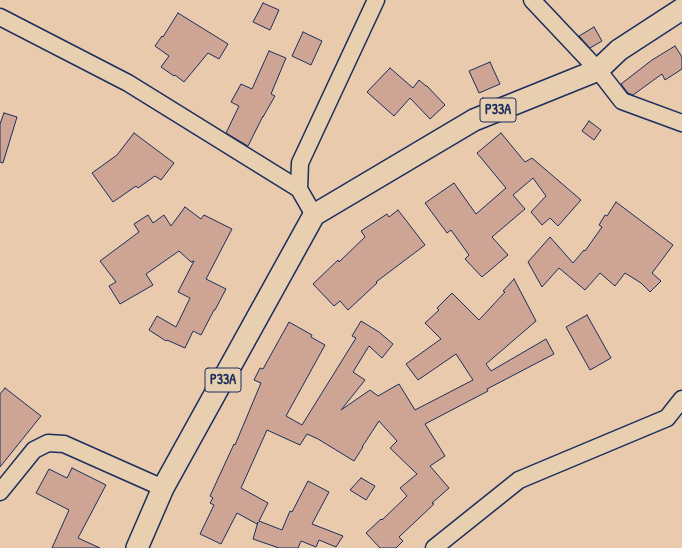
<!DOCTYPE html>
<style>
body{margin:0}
canvas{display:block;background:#e9caac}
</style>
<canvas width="682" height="548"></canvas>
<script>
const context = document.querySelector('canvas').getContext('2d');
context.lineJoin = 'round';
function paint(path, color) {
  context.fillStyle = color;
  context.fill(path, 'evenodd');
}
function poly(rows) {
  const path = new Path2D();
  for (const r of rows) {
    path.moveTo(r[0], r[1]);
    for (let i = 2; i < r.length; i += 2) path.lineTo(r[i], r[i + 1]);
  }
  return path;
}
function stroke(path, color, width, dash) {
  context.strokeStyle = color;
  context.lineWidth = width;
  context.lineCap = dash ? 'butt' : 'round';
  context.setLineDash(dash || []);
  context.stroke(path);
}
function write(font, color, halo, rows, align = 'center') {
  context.font = font + ' "Patrick Hand",sans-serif';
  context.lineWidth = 3.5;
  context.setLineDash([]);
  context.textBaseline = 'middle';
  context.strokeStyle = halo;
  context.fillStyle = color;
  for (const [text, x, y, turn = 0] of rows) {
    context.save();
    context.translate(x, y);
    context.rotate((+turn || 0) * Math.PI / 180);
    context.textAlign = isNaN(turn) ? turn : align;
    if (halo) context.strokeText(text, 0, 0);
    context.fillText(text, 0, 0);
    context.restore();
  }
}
const building = poly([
 [263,3,279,10,270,30,253,22,263,3],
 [178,13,228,44,219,59,208,53,184,82,175,75,174,76,161,67,169,56,155,46,162,36,163,37,178,13],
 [594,27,602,41,590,48,579,36,594,27],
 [303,32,322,41,311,65,292,56,303,32],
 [675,46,682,57,682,69,665,80,662,74,633,95,628,93,621,84,652,60,675,46],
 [269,51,286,58,271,94,275,96,263,117,263,116,248,146,226,133,239,106,231,102,241,84,252,89,269,51],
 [490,62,500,84,479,93,469,71,490,62],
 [390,68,413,88,419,80,426,86,427,86,445,105,430,119,410,98,394,116,367,92,390,68],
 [4,113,17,117,3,163,0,162,0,124,4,113],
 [589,121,601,130,594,140,582,131,589,121],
 [134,133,174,163,161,180,155,176,138,188,136,186,113,202,92,173,117,155,134,133],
 [501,133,525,162,532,158,581,200,558,226,550,218,542,225,531,212,546,196,533,178,513,195,525,209,492,237,508,255,482,277,465,259,469,255,451,230,447,233,425,203,454,183,476,214,506,188,477,153,501,133],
 [616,202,673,245,652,273,661,281,650,292,641,283,625,273,615,286,600,273,585,290,559,268,542,287,528,262,550,237,573,263,584,250,585,251,602,227,599,225,605,215,607,216,616,202],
 [185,207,201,219,204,215,232,229,206,279,226,289,215,310,214,310,201,335,193,331,185,348,167,340,166,341,149,330,157,316,176,327,190,298,178,292,194,261,191,262,179,251,146,274,153,285,120,304,109,286,116,282,100,261,139,232,134,224,148,215,153,223,164,215,171,226,185,207],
 [398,210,425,245,376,282,377,283,348,310,340,301,334,306,313,284,338,260,339,262,365,237,361,231,387,214,389,217,398,210],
 [514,279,536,321,486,364,491,371,546,339,554,354,487,389,488,391,425,424,445,456,430,466,449,488,432,503,434,504,399,537,403,541,396,548,380,548,366,533,381,519,382,520,407,496,400,488,417,474,390,448,397,441,379,421,362,447,363,447,354,461,318,439,307,434,300,445,267,430,241,488,268,503,259,521,282,530,290,511,292,512,308,481,329,492,312,524,343,536,336,547,319,540,316,547,301,541,298,548,279,548,253,539,258,522,257,524,237,513,221,544,200,534,214,505,210,503,213,498,210,496,234,444,235,445,261,383,254,380,260,368,263,369,289,322,312,335,311,337,325,345,286,416,302,425,356,338,352,336,361,321,379,332,393,344,382,358,369,346,353,372,365,380,341,410,370,390,378,396,399,384,415,410,473,380,456,354,418,380,406,364,441,339,425,323,439,310,437,308,452,293,479,320,505,292,503,291,514,279],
 [587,315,611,358,590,370,566,327,587,315],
 [5,388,41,416,0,467,0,394,5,388],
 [72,468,106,485,78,538,100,548,52,548,69,510,36,493,49,469,67,478,72,468],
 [361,478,375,486,366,500,350,490,361,478]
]);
const minor = poly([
 [532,0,598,70,622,101,682,123],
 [0,17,128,83,299,189],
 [314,215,299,189,300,163,376,0],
 [0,492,34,450,48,443,64,444,163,488],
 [434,548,519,480,667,418,682,399]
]);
const major = poly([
 [137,548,163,488,314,215,474,120,598,70,619,50,682,9]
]);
const shields = [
 [498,110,36],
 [223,380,36]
];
const shieldNames = [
 ["P33A",498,110],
 ["P33A",223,380]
];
paint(building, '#cea494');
stroke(building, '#1b2f5e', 1);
stroke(minor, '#1b2f5e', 19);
stroke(major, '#1b2f5e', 24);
stroke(minor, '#e8cfb0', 16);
stroke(major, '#e8cfb0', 21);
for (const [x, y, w] of shields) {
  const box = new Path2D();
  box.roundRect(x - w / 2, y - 12, w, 24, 3);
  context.fillStyle = '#e8cfb0';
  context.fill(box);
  stroke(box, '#1b2f5e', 1);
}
write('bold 14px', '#1b2f5e', null, shieldNames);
</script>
